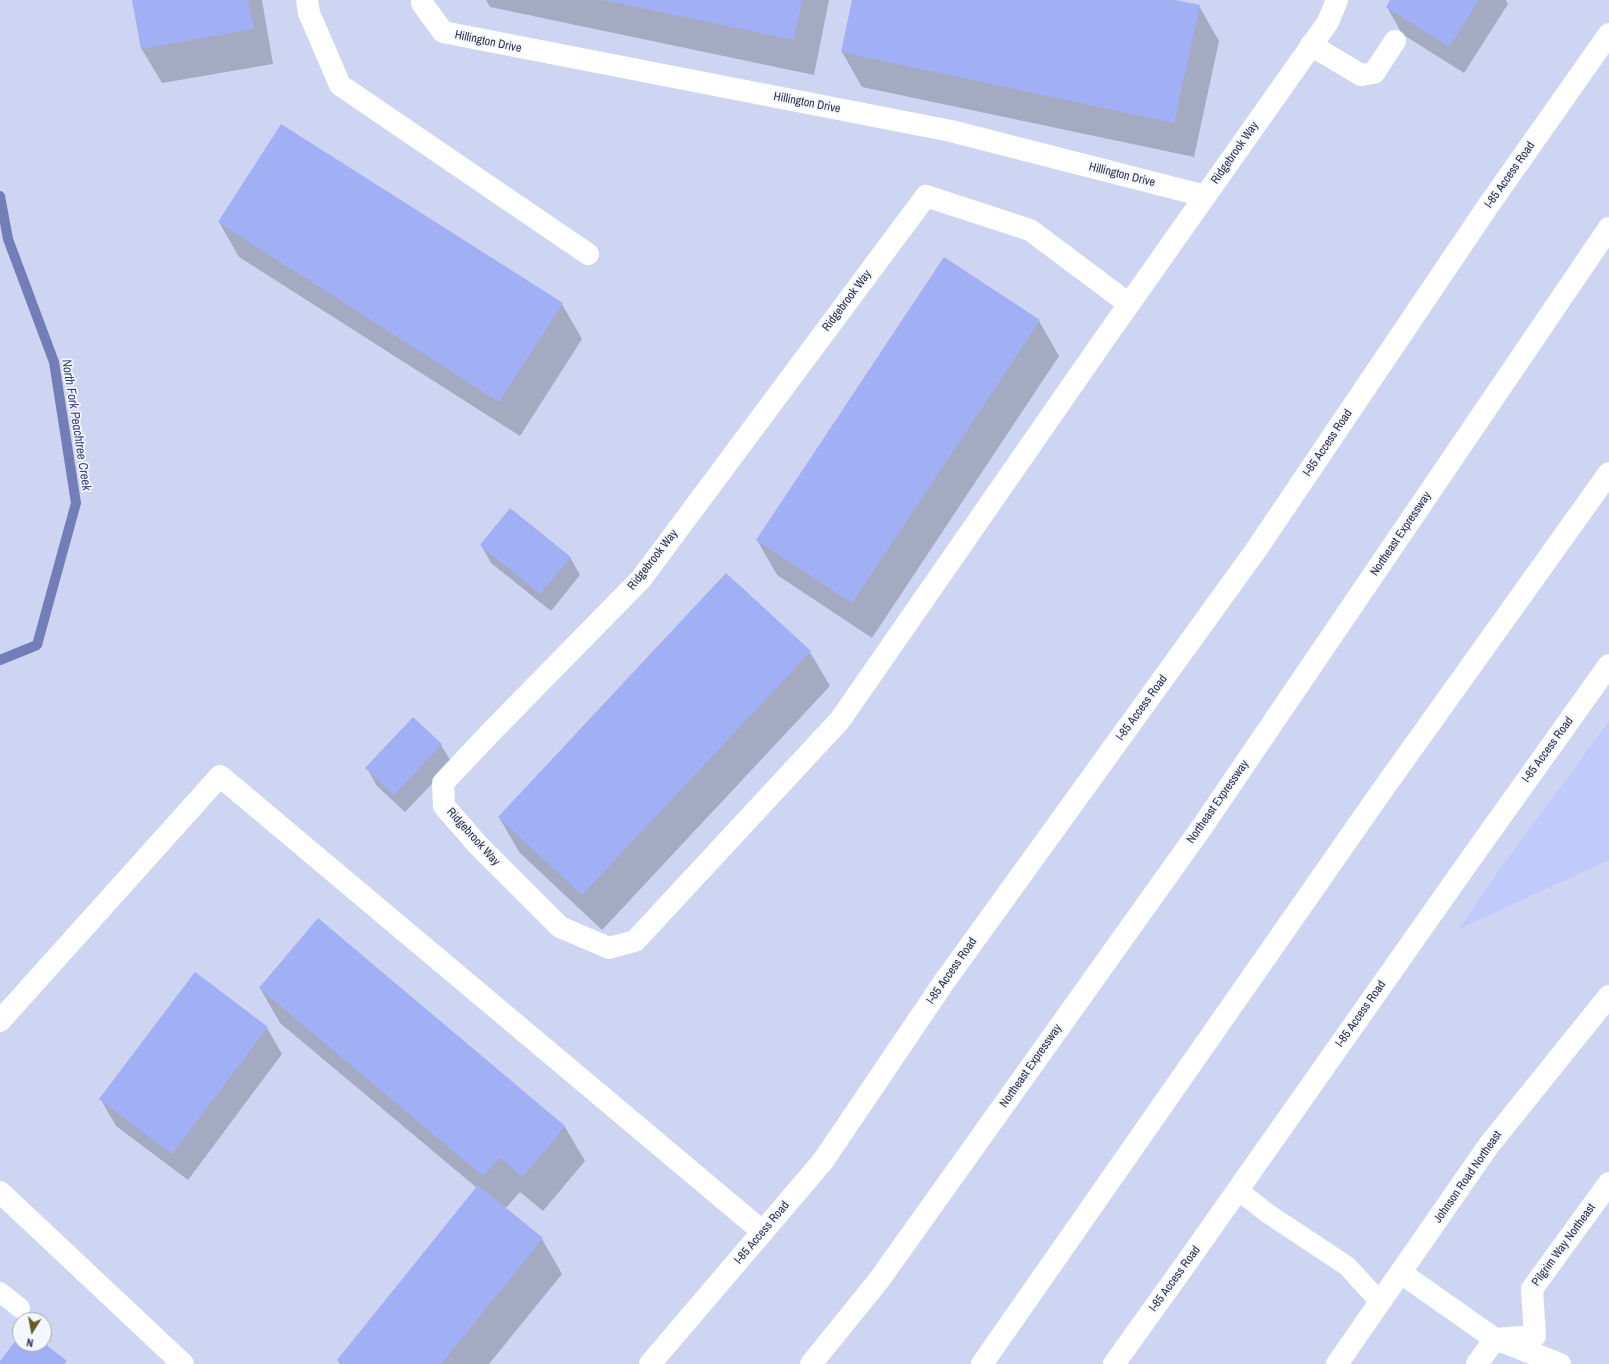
<!DOCTYPE html>
<style>
body{margin:0}
#map{position:relative;width:1609px;height:1364px;overflow:hidden;background:#ced5f2;font-family:"Archivo Narrow",sans-serif}
canvas{display:block}
.north{position:absolute;left:12px;top:1312px;width:40px;height:40px;box-sizing:border-box;background:#f5f7fe;border:1px solid #a4a7b6;border-radius:50%;rotate:191deg;font-size:11px;font-weight:700;line-height:16px;text-align:center;color:#2a2f4b}
.north::after{content:'';display:block;margin:auto;width:14px;height:18px;background:#685b28;clip-path:polygon(50% 0,100% 100%,50% 72%,0 100%)}
</style>
<div id="map">
<canvas width="1609" height="1364"></canvas>
<div class="north">N</div>
</div>
<script>
const context = document.querySelector('canvas').getContext('2d');
context.lineJoin = 'round';
function paint(path, color) {
  context.fillStyle = color;
  context.fill(path, 'evenodd');
}
function poly(rows) {
  const path = new Path2D();
  for (const r of rows) {
    path.moveTo(r[0], r[1]);
    for (let i = 2; i < r.length; i += 2) path.lineTo(r[i], r[i + 1]);
  }
  return path;
}
function stroke(path, color, width, dash) {
  context.strokeStyle = color;
  context.lineWidth = width;
  context.lineCap = dash ? 'butt' : 'round';
  context.setLineDash(dash || []);
  context.stroke(path);
}
function write(font, color, halo, rows, align = 'center') {
  context.font = font + ' "Archivo Narrow",sans-serif';
  context.lineWidth = 3.5;
  context.setLineDash([]);
  context.textBaseline = 'middle';
  context.strokeStyle = halo;
  context.fillStyle = color;
  for (const [text, x, y, turn = 0] of rows) {
    context.save();
    context.translate(x, y);
    context.rotate((+turn || 0) * Math.PI / 180);
    context.textAlign = isNaN(turn) ? turn : align;
    if (halo) context.strokeText(text, 0, 0);
    context.fillText(text, 0, 0);
    context.restore();
  }
}
const built = poly([
 [1609,721,1609,860,1459,929,1502,866]
]);
const shadow = poly([
 [133,0,262,0,273,64,162,83,141,48],
 [486,0,829,0,814,75,490,7],
 [853,0,1170,0,1199,6,1219,41,1194,157,862,87,842,52],
 [1391,0,1506,0,1508,4,1464,73,1402,34,1387,7],
 [219,222,562,304,582,339,520,436,239,257],
 [1039,321,1059,356,872,638,777,575,757,540],
 [481,545,570,557,580,575,551,611,491,563],
 [810,652,830,686,602,930,519,852,499,817],
 [413,718,441,745,452,763,405,812,377,786,367,768],
 [318,920,565,1127,585,1161,543,1211,520,1192,505,1209,542,1239,562,1274,489,1364,340,1364,338,1360,477,1188,280,1023,260,988],
 [267,1028,282,1054,188,1180,116,1126,101,1100]
]);
const stream = poly([
 [0,196,8,239,54,362,76,503,37,645,0,660]
]);
const building = poly([
 [132,0,248,0,254,29,141,49],
 [603,0,802,0,794,40],
 [852,0,1175,0,1200,5,1174,123,841,52],
 [1390,0,1479,0,1449,47,1386,7],
 [281,124,563,303,499,402,218,222],
 [944,257,1040,320,852,603,756,540],
 [510,508,571,557,540,594,480,545],
 [726,573,811,651,582,895,498,817],
 [413,717,442,744,394,795,365,768],
 [318,918,565,1126,523,1177,500,1158,483,1176,259,988],
 [195,972,268,1027,172,1154,99,1099],
 [478,1185,543,1238,441,1364,342,1364,337,1360],
 [20,1335,20,1344,45,1344,67,1361,64,1364,0,1364,0,1361]
]);
const lane = poly([
 [1238,1190,1267,1213,1347,1266,1380,1302],
 [0,1292,20,1308]
]);
const street = poly([
 [307,0,309,13,340,85,588,254],
 [422,0,422,3,443,32,951,131,1205,196],
 [1311,45,1361,75,1374,73,1395,41],
 [1129,304,1030,230,926,196,641,579,492,731,443,783,444,806,478,845,560,927,609,948,635,941,840,720,1103,341,1328,22,1337,0],
 [0,1021,220,776,763,1232],
 [0,1192,183,1364],
 [1401,1273,1495,1339,1560,1364],
 [1337,1364,1489,1145,1609,996],
 [1477,1364,1495,1339,1535,1336,1532,1289,1609,1183]
]);
const secondary = poly([
 [650,1364,823,1161,944,982,1256,550,1488,206,1609,34],
 [1114,1364,1185,1265,1467,864,1609,665]
]);
const highway = poly([
 [811,1364,879,1280,1202,827,1609,228],
 [982,1364,1381,792,1609,473]
]);
const streetNames = [
 ["Hillington Drive",488,42,12],
 ["Hillington Drive",807,103,11],
 ["Ridgebrook Way",1235,153,-55],
 ["Hillington Drive",1122,175,14],
 ["I-85 Access Road",1510,175,-55],
 ["Ridgebrook Way",847,301,-53],
 ["I-85 Access Road",1328,443,-56],
 ["Northeast Expressway",1401,534,-56],
 ["Ridgebrook Way",653,560,-52],
 ["I-85 Access Road",1142,708,-54],
 ["I-85 Access Road",1548,750,-54],
 ["Northeast Expressway",1218,802,-55],
 ["Ridgebrook Way",473,837,48],
 ["I-85 Access Road",952,971,-55],
 ["I-85 Access Road",1361,1014,-55],
 ["Northeast Expressway",1031,1066,-55],
 ["Johnson Road Northeast",1468,1177,-55],
 ["I-85 Access Road",762,1233,-50],
 ["Pilgrim Way Northeast",1564,1245,-54],
 ["I-85 Access Road",1175,1279,-54]
];
const waterNames = [
 ["North Fork Peachtree Creek",76,425,81]
];
paint(built, '#c1cbfb');
paint(shadow, '#0003');
stroke(stream, '#737eb8', 10);
paint(building, '#a1aff5');
stroke(lane, '#fff', 20);
stroke(street, '#fff', 22);
stroke(secondary, '#fff', 22);
stroke(highway, '#fff', 22);
write('12px', '#2a2f4b', '#f5f7fe', streetNames);
write('italic 13px', '#363e86', '#f5f7fe', waterNames);
</script>
